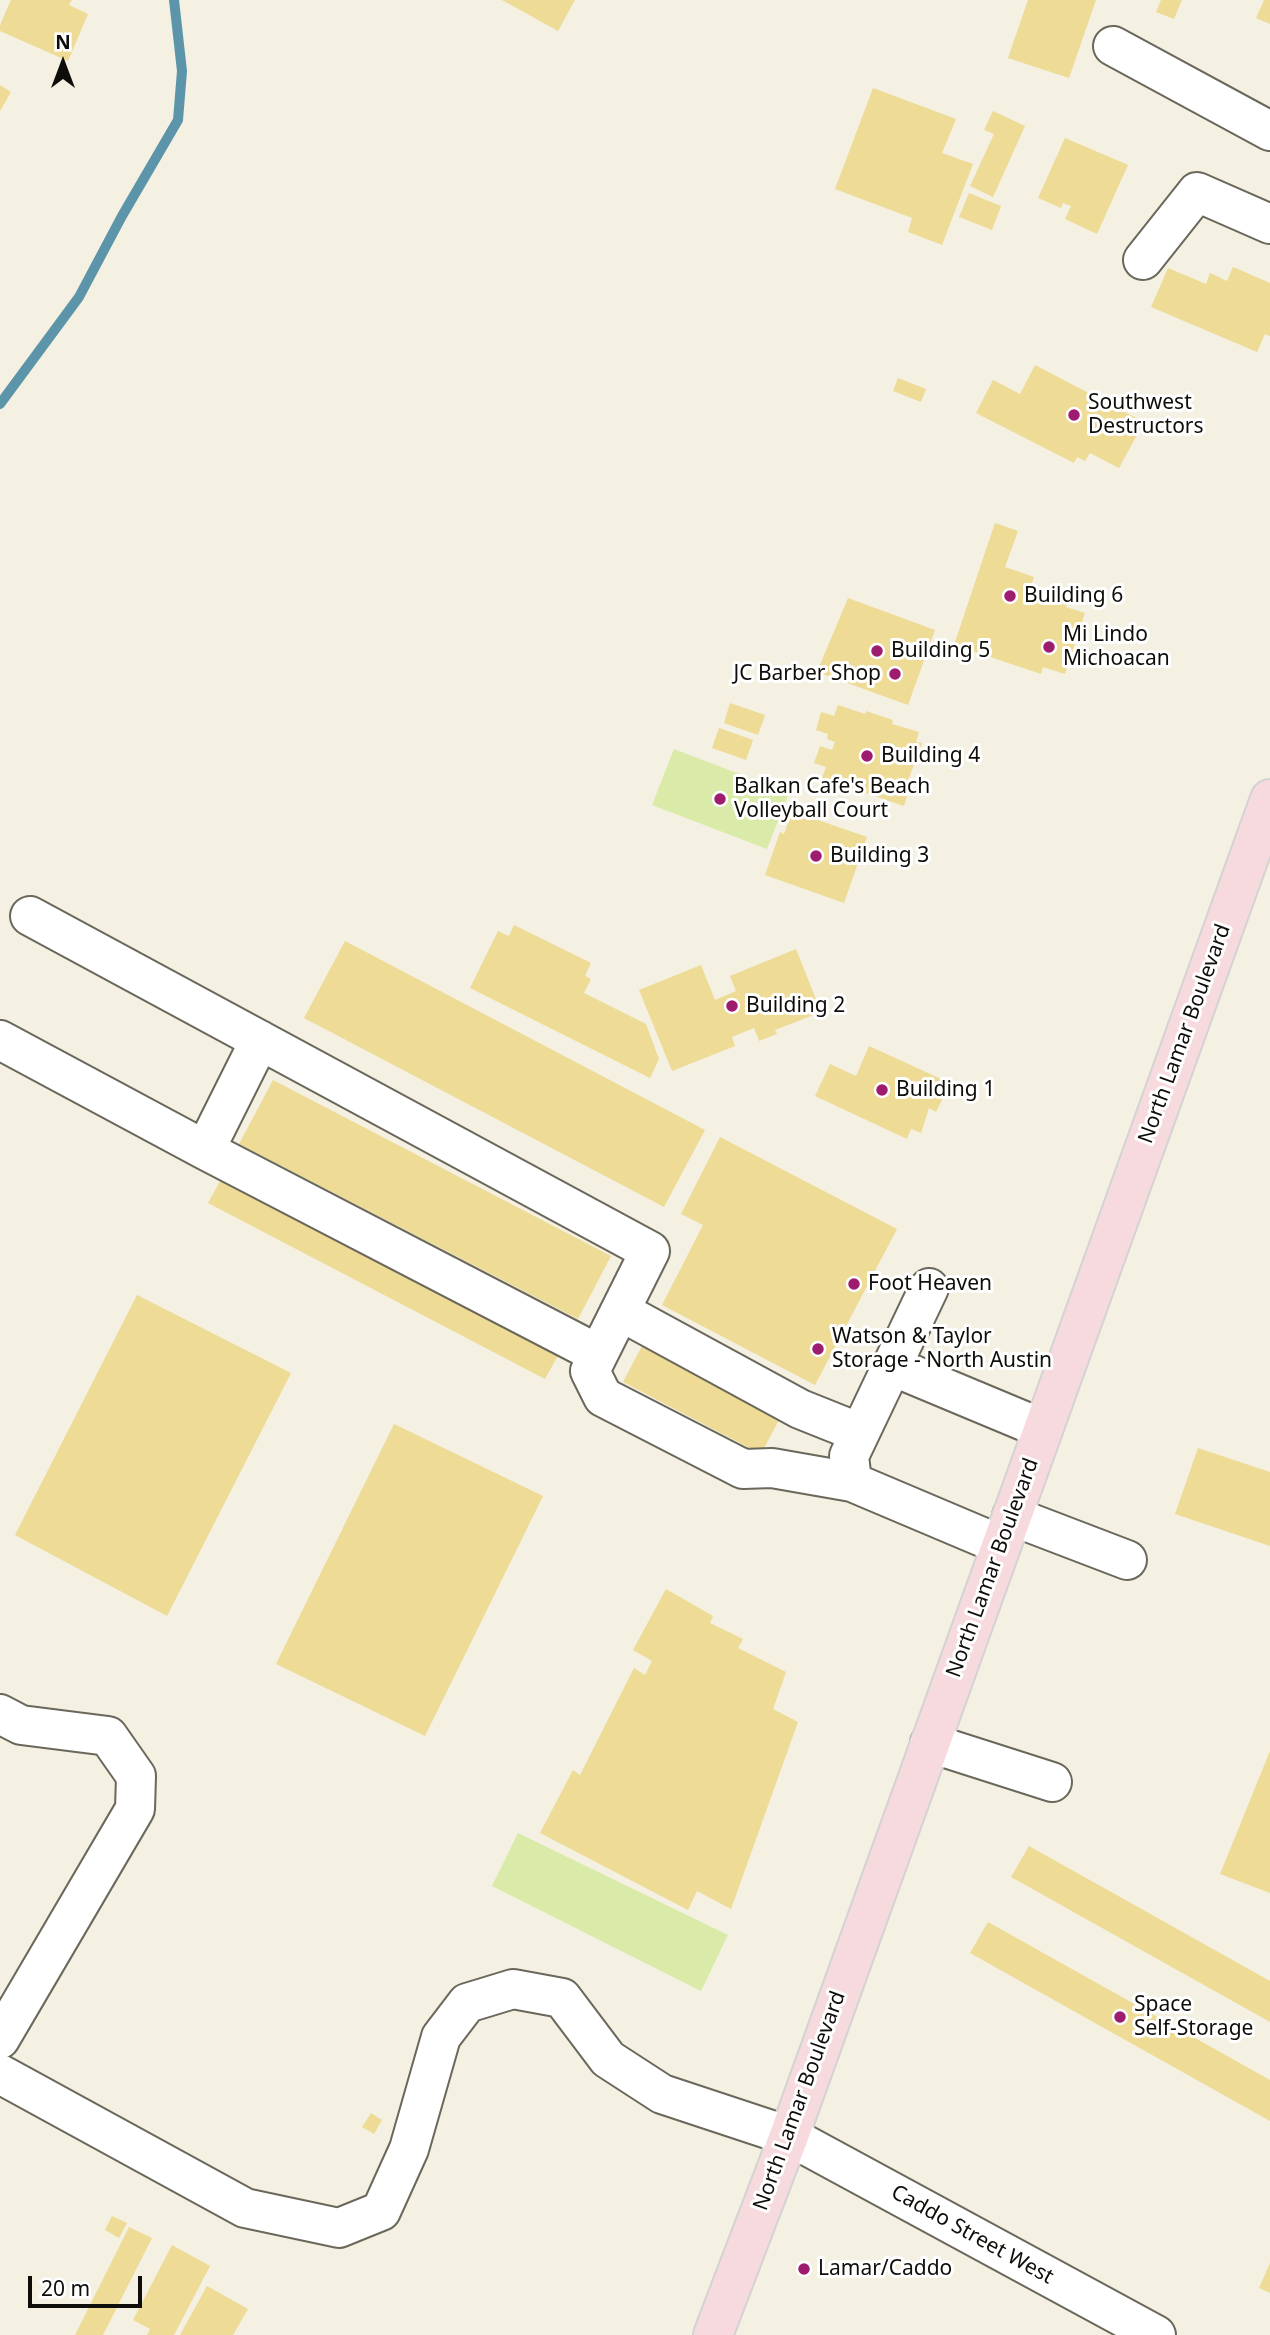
<!DOCTYPE html>
<style>
body{margin:0}
#map{position:relative;width:1270px;height:2335px;overflow:hidden;background:#f4f0e2;font-family:"Noto Sans",sans-serif}
canvas{display:block}
.north{position:absolute;left:28px;top:28px;width:70px;height:70px;-webkit-text-stroke:5px #fff;paint-order:stroke;rotate:0deg;font-size:19px;font-weight:700;line-height:28px;text-align:center;color:#0e0d09}
.north::after{content:'';display:block;margin:auto;width:24px;height:32px;background:#0e0d09;clip-path:polygon(50% 0,100% 100%,50% 72%,0 100%)}
.scale{position:absolute;left:28px;top:2276px;width:114px;height:32px;box-sizing:border-box;border:4px solid #0e0d09;border-top:0;padding-left:9px;font-size:21px;line-height:24px;white-space:nowrap;color:#0e0d09;-webkit-text-stroke:5px #fff;paint-order:stroke}
</style>
<div id="map">
<canvas width="1270" height="2335"></canvas>
<div class="north">N</div>
<div class="scale">20 m</div>
</div>
<script>
const context = document.querySelector('canvas').getContext('2d');
context.lineJoin = 'round';
function paint(path, color) {
  context.fillStyle = color;
  context.fill(path, 'evenodd');
}
function poly(rows) {
  const path = new Path2D();
  for (const r of rows) {
    path.moveTo(r[0], r[1]);
    for (let i = 2; i < r.length; i += 2) path.lineTo(r[i], r[i + 1]);
  }
  return path;
}
function stroke(path, color, width, dash) {
  context.strokeStyle = color;
  context.lineWidth = width;
  context.lineCap = dash ? 'butt' : 'round';
  context.setLineDash(dash || []);
  context.stroke(path);
}
function write(font, color, halo, rows, align = 'center') {
  context.font = font + ' "Noto Sans",sans-serif';
  context.lineWidth = 6;
  context.setLineDash([]);
  context.textBaseline = 'middle';
  context.strokeStyle = halo;
  context.fillStyle = color;
  for (const [text, x, y, turn = 0] of rows) {
    context.save();
    context.translate(x, y);
    context.rotate((+turn || 0) * Math.PI / 180);
    context.textAlign = isNaN(turn) ? turn : align;
    if (halo) context.strokeText(text, 0, 0);
    context.fillText(text, 0, 0);
    context.restore();
  }
}
const green = poly([
 [674,749,789,793,767,849,652,805],
 [518,1833,728,1935,701,1991,492,1886]
]);
const stream = poly([
 [0,404,79,297,122,216,178,120,182,71,174,0]
]);
const building = poly([
 [11,0,72,0,69,5,88,14,68,61,0,31,0,25],
 [502,0,575,0,558,31],
 [1028,0,1096,0,1069,78,1008,58],
 [1161,0,1182,0,1174,19,1156,12],
 [1264,0,1270,0,1270,24,1256,18],
 [0,85,11,92,0,111],
 [873,88,956,119,942,153,973,164,942,245,908,232,912,218,835,189],
 [993,111,1025,126,993,197,970,186,994,134,984,130],
 [1065,138,1128,165,1097,234,1065,219,1071,206,1063,203,1061,208,1038,198],
 [969,193,1001,206,992,230,959,217],
 [1233,267,1270,283,1270,336,1265,334,1257,352,1151,307,1168,268,1206,284,1210,273,1227,281],
 [1035,365,1144,422,1119,468,1090,453,1085,461,1077,457,1074,463,976,413,993,380,1020,394],
 [898,378,926,389,921,402,893,391],
 [995,523,1018,531,1005,567,1034,577,1030,589,1067,602,1066,607,1085,613,1065,674,1043,667,1041,674,954,645],
 [848,598,935,630,908,705,817,672],
 [730,703,765,715,758,735,724,723],
 [838,705,865,714,866,711,893,720,892,724,919,732,916,742,922,743,903,794,907,796,904,806,822,778,826,767,814,763,820,746,832,750,835,742,827,739,828,734,816,730,821,712,834,716],
 [719,728,753,740,746,760,712,748],
 [792,811,867,837,844,903,765,875,780,832,784,834],
 [514,925,591,963,585,976,591,979,584,993,646,1024,659,1059,650,1078,470,988,498,931,509,936],
 [345,941,705,1130,664,1207,304,1018],
 [796,949,821,1012,775,1030,777,1034,759,1041,754,1028,732,1037,735,1046,672,1071,639,990,701,965,715,1000,736,991,730,976],
 [869,1046,950,1083,936,1112,929,1108,921,1133,911,1129,907,1139,815,1096,830,1064,856,1076],
 [273,1080,611,1256,578,1319,239,1144],
 [720,1137,897,1229,815,1385,662,1305,703,1225,681,1214],
 [224,1174,561,1350,545,1379,208,1203],
 [137,1295,291,1373,167,1616,15,1535],
 [643,1344,781,1416,761,1454,623,1382],
 [394,1424,543,1496,425,1736,276,1664],
 [1198,1448,1270,1472,1270,1546,1175,1514],
 [666,1589,713,1616,710,1623,743,1639,738,1648,786,1672,773,1709,798,1722,731,1909,697,1891,688,1910,540,1833,573,1770,580,1775,634,1668,645,1675,652,1661,633,1650],
 [1270,1751,1270,1893,1220,1874],
 [1029,1846,1270,1981,1270,2022,1011,1877],
 [988,1922,1270,2080,1270,2121,970,1953],
 [371,2113,382,2120,374,2134,362,2127],
 [112,2216,127,2223,119,2238,105,2230],
 [129,2227,152,2238,103,2335,75,2335],
 [172,2245,210,2266,174,2335,147,2335,150,2329,133,2320],
 [1270,2263,1270,2293,1259,2288],
 [207,2286,248,2309,233,2335,180,2335]
]);
const minor = poly([
 [1113,46,1270,131],
 [1143,260,1197,192,1270,224],
 [30,916,650,1251,590,1371,603,1397,743,1469,772,1468,852,1482],
 [0,1040,205,1150,598,1354],
 [205,1150,260,1040],
 [929,1288,849,1456,852,1482,1001,1545],
 [620,1311,800,1409,860,1433],
 [892,1366,1043,1429],
 [1012,1516,1127,1560],
 [0,1714,21,1725,108,1736,136,1776,135,1809,0,2039],
 [930,1743,1052,1782],
 [0,2074,245,2208,339,2228,381,2211,409,2149,441,2037,467,2003,513,1989,562,1998,608,2059,662,2094,789,2136,1156,2335]
]);
const major = poly([
 [713,2335,789,2136,1270,799]
]);
const markers = [
 [1074,415,7,"#9e1c6e"],
 [1010,596,7,"#9e1c6e"],
 [1049,647,7,"#9e1c6e"],
 [877,651,7,"#9e1c6e"],
 [895,674,7,"#9e1c6e"],
 [867,756,7,"#9e1c6e"],
 [720,799,7,"#9e1c6e"],
 [816,856,7,"#9e1c6e"],
 [732,1006,7,"#9e1c6e"],
 [882,1090,7,"#9e1c6e"],
 [854,1284,7,"#9e1c6e"],
 [818,1349,7,"#9e1c6e"],
 [1120,2017,7,"#9e1c6e"],
 [804,2269,7,"#9e1c6e"]
];
const poiNames = [
 ["Southwest",1088,403],
 ["Destructors",1088,427],
 ["Building 6",1024,596],
 ["Mi Lindo",1063,635],
 ["Michoacan",1063,659],
 ["Building 5",891,651],
 ["JC Barber Shop",881,674,"right"],
 ["Building 4",881,756],
 ["Balkan Cafe's Beach",734,787],
 ["Volleyball Court",734,811],
 ["Building 3",830,856],
 ["Building 2",746,1006],
 ["Building 1",896,1090],
 ["Foot Heaven",868,1284],
 ["Watson & Taylor",832,1337],
 ["Storage - North Austin",832,1361],
 ["Space",1134,2005],
 ["Self-Storage",1134,2029],
 ["Lamar/Caddo",818,2269]
];
const streetNames = [
 ["North Lamar Boulevard",1185,1034,-70],
 ["North Lamar Boulevard",993,1568,-70],
 ["North Lamar Boulevard",800,2101,-70],
 ["Caddo Street West",972,2235,29]
];
paint(green, '#daeaa9');
stroke(stream, '#5c95a9', 10);
paint(building, '#eddb96');
stroke(minor, '#6a675b', 42);
stroke(major, '#d4d3d3', 42);
stroke(minor, '#fff', 38);
stroke(major, '#f7dade', 38);
for (const [x, y, r, color] of markers) {
  const dot = new Path2D();
  dot.arc(x, y, r, 0, 2 * Math.PI);
  context.fillStyle = color;
  context.fill(dot);
  stroke(dot, '#fff', 2.5);
}
write('21px', '#0e0d09', '#fff', poiNames, 'left');
write('21px', '#0e0d09', '#fff', streetNames);
</script>
